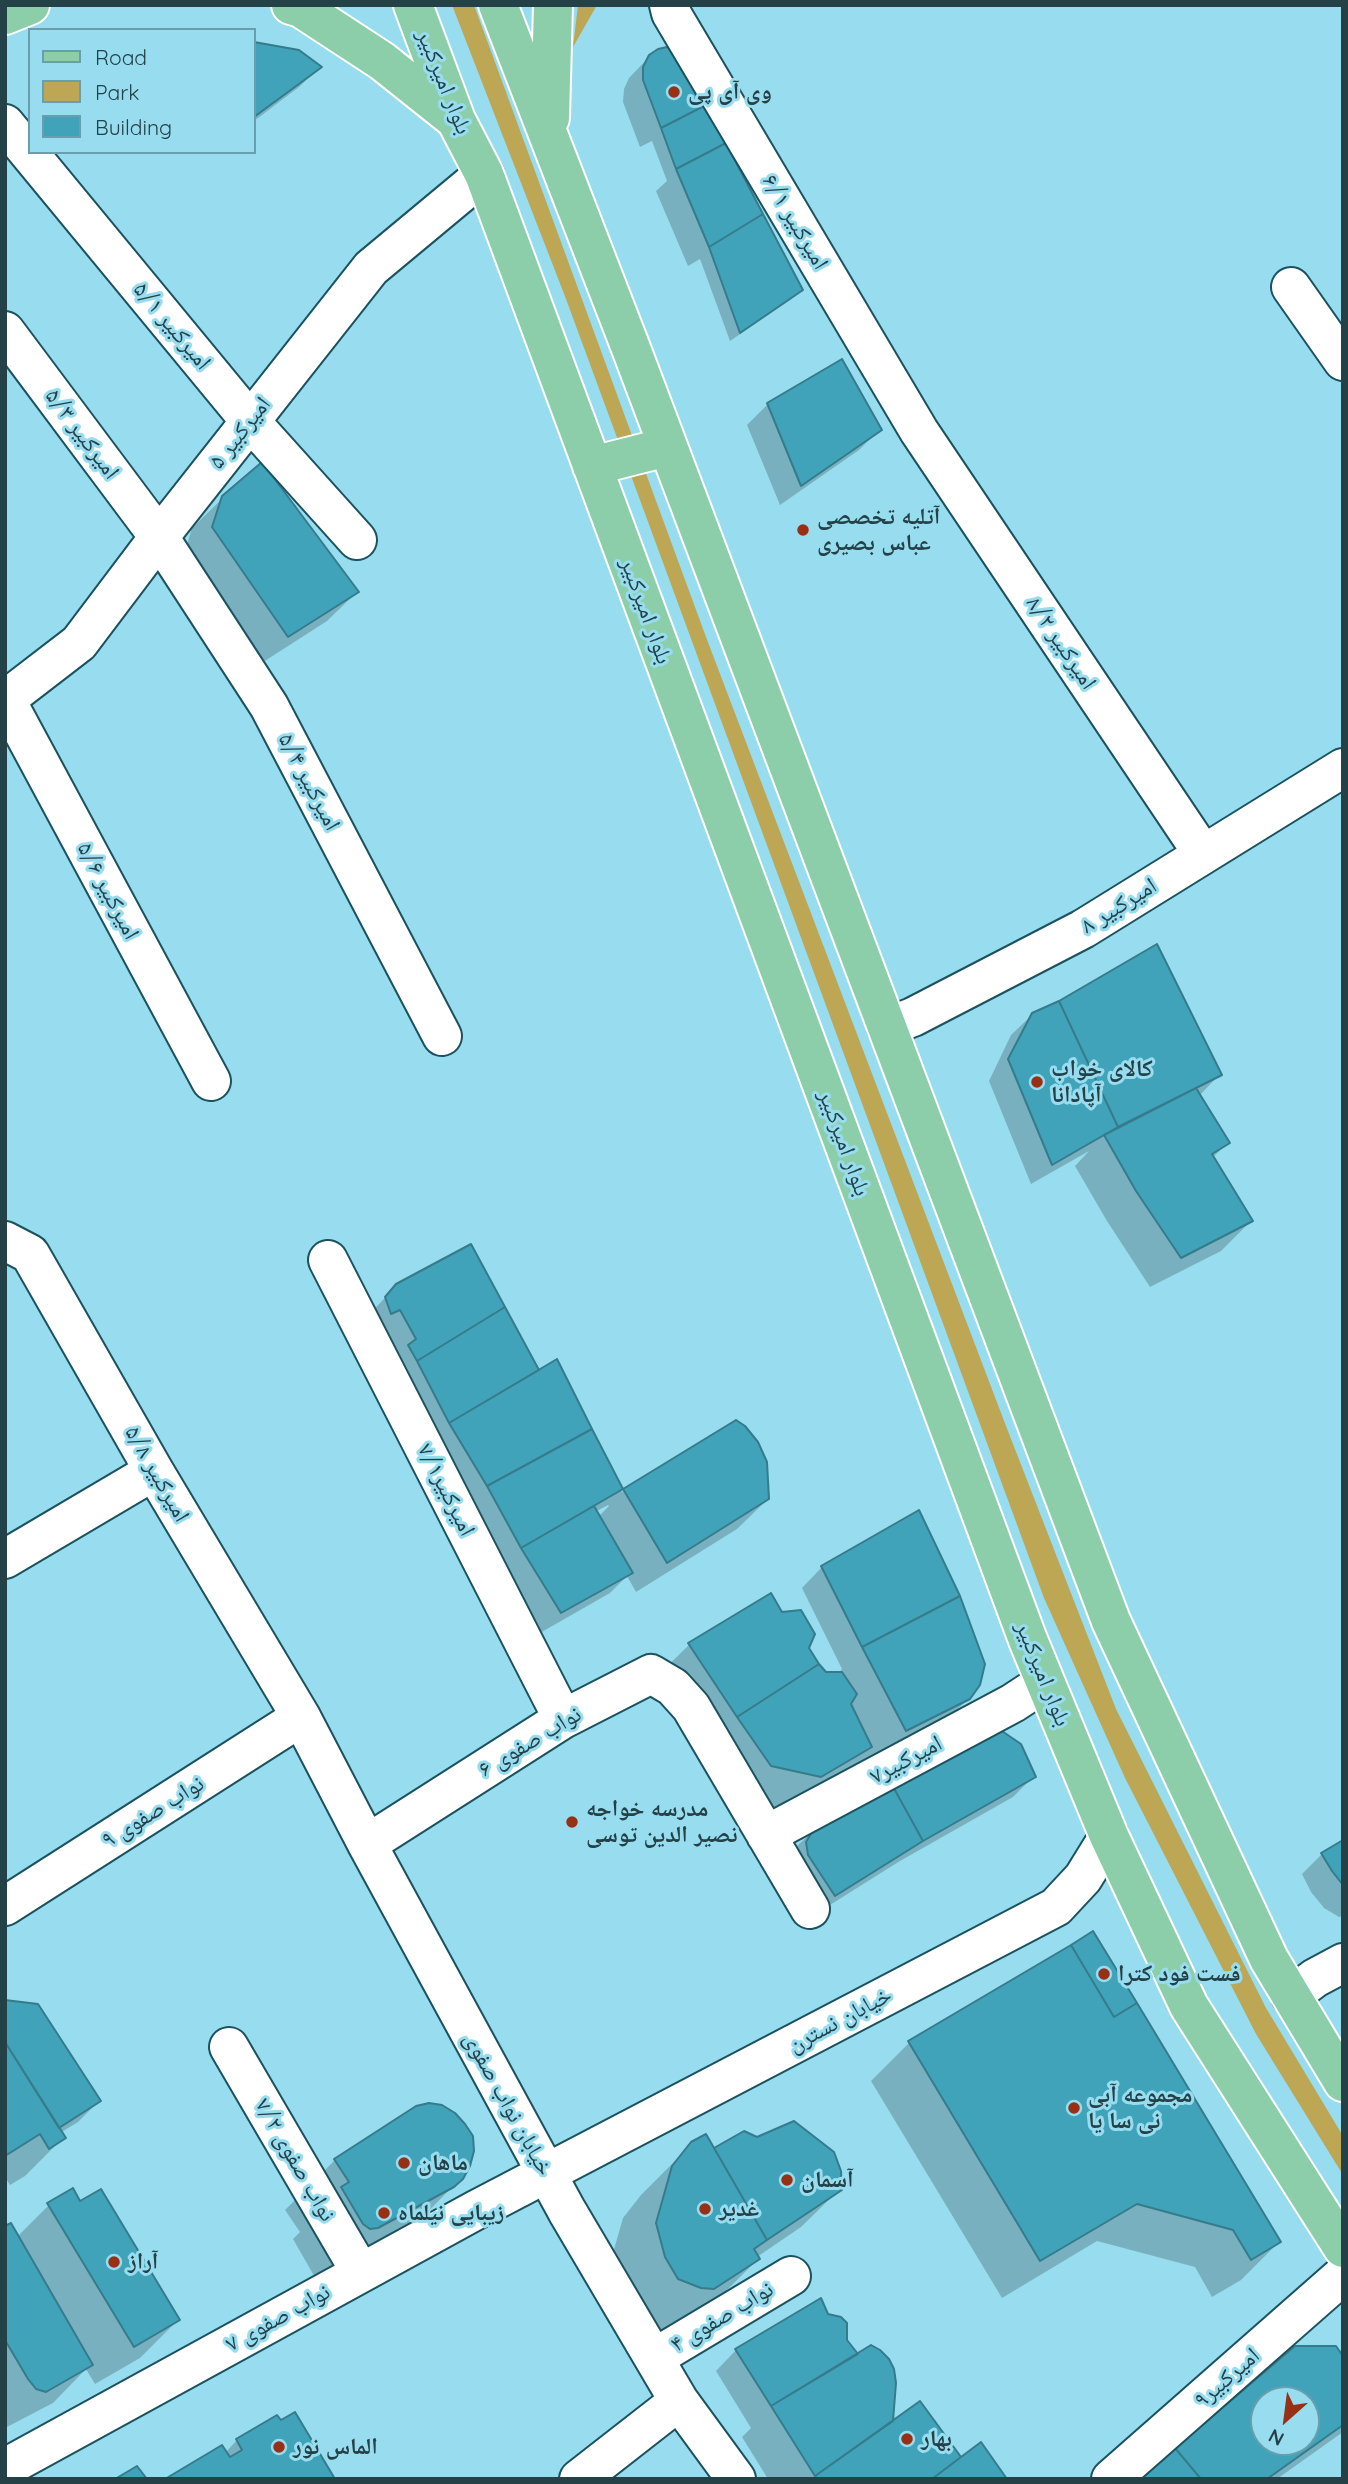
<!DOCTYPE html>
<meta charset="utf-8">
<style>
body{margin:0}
#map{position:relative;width:1348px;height:2484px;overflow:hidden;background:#97ddef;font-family:Quicksand,sans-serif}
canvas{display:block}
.frame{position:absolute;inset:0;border:7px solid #244148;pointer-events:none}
.legend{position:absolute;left:28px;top:28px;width:228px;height:126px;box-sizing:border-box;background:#97ddef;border:2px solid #699fac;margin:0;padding:9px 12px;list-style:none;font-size:21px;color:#244148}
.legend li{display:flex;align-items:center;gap:14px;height:35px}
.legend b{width:35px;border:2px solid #699fac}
.north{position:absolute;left:1250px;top:2386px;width:70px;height:70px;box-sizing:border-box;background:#97ddef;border:2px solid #699fac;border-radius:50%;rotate:208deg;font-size:19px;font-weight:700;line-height:28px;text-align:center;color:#244148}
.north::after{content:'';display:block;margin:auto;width:24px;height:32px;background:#983015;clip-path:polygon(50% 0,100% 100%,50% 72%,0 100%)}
</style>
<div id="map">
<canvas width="1348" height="2484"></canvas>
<div class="frame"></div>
<ul class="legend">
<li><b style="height:9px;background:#8bcea9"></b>Road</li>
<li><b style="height:19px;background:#bda754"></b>Park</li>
<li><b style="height:19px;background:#41a3b9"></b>Building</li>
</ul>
<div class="north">N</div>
</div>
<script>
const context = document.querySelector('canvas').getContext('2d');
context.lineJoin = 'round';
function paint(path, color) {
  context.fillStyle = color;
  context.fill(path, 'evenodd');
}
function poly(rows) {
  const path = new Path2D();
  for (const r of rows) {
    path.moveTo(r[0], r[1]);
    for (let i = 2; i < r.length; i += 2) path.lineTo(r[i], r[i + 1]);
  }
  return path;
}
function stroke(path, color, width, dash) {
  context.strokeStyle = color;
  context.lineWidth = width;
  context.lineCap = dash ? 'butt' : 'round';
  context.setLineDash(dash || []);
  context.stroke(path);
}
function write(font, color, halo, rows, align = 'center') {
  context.font = font + ' Quicksand,"Noto Naskh Arabic",sans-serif';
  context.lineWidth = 6;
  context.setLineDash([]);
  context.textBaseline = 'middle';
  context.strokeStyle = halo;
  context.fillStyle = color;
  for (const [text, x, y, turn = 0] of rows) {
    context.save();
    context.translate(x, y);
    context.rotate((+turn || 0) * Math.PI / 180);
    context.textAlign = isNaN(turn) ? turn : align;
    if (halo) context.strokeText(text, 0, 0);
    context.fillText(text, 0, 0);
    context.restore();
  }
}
const green = poly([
 [452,5,474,5,706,637,1006,1426,1116,1709,1266,2008,1343,2136,1343,2175,1256,2034,1125,1778,1044,1598,566,299],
 [578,5,597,5,573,47]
]);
const shadow = poly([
 [254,44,298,51,320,67,299,87,254,121],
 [650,56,800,290,790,300,730,341,700,259,688,266,656,191,667,181,652,141,640,147,623,102,624,89,629,78],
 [768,404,880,429,859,450,780,505,747,425],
 [223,498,357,592,327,621,257,666,183,558,192,528],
 [1033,1014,1219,1075,1199,1096,1228,1143,1212,1158,1251,1221,1221,1251,1150,1287,1107,1221,1075,1166,1089,1151,1031,1184,989,1081,1011,1035],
 [397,1285,538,1373,556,1361,622,1492,736,1422,768,1499,737,1529,636,1592,627,1576,610,1593,540,1633,365,1319],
 [608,1505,609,1506,598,1517,595,1512],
 [822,1567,969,1698,918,1748,856,1779,849,1767,831,1785,782,1814,733,1804,651,1682,689,1645,771,1596,781,1614,825,1674,838,1674,842,1669,802,1588],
 [1034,1776,1013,1797,900,1861,814,1915,795,1848,817,1827],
 [1343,1842,1343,1916,1339,1917,1324,1908,1311,1892,1302,1874,1322,1854],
 [5,2002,99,2101,78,2122,60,2133,63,2138,25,2176,10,2185,5,2177],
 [909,2043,1279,2242,1241,2280,1212,2297,1195,2267,1097,2241,1002,2298,871,2081],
 [692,2144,840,2189,801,2227,757,2257,758,2259,708,2309,662,2338,607,2274,623,2218,641,2195],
 [335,2160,461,2178,411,2229,319,2278,313,2274,293,2239,300,2232,285,2210],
 [80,2204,178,2320,140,2358,95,2384,86,2369,53,2403,5,2428,5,2228,17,2237,49,2205],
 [827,2315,845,2340,891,2424,1005,2479,768,2479,742,2437,751,2428,716,2371,736,2350],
 [1296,2348,1343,2359,1343,2432,1277,2479,1144,2479],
 [1264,2400,1306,2400,1306,2442,1264,2442],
 [237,2440,333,2479,168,2479,225,2453]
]);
const building = poly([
 [254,42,299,50,322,67,254,117,254,42],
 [667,47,676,52,708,104,661,128,643,80,643,67,649,55,658,49,667,47],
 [708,104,726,143,676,169,661,128,708,104],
 [726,143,763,214,709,247,676,169,726,143],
 [763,214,803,290,740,333,709,247,763,214],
 [842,359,882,430,801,486,767,403,842,359],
 [262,462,359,592,288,637,212,527,222,496,262,462],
 [1157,944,1222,1075,1118,1127,1059,1001,1157,944],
 [1059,1001,1118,1127,1052,1165,1008,1059,1032,1013,1059,1001],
 [1196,1088,1230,1143,1212,1154,1253,1221,1181,1258,1136,1191,1104,1135,1196,1088],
 [471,1244,505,1307,417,1361,408,1345,416,1339,400,1310,391,1314,385,1297,396,1284,471,1244],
 [505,1307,539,1370,449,1423,417,1361,505,1307],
 [557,1359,592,1429,487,1486,449,1423,557,1359],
 [736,1420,745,1426,758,1442,767,1462,769,1499,667,1563,623,1489,736,1420],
 [592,1429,623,1489,521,1548,487,1486,592,1429],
 [594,1506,633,1573,561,1613,521,1548,594,1506],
 [919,1510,960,1596,862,1647,821,1566,919,1510],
 [771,1593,782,1612,801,1610,815,1634,809,1648,819,1664,737,1717,688,1643,771,1593],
 [960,1596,985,1664,980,1685,970,1699,906,1731,862,1647,960,1596],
 [819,1664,826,1672,842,1672,857,1694,851,1704,872,1747,821,1777,771,1766,737,1717,819,1664],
 [996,1727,1021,1744,1036,1777,923,1841,891,1783,996,1727],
 [891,1783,923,1841,835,1896,808,1855,806,1842,816,1825,891,1783],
 [1343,1840,1343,1885,1332,1871,1321,1853,1343,1840],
 [1093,1931,1137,2003,1114,2017,1071,1945,1093,1931],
 [1071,1945,1114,2017,1137,2003,1281,2242,1251,2260,1233,2230,1137,2204,1040,2261,908,2041,1071,1945],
 [5,2000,38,2004,101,2101,59,2128,5,2042,5,2000],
 [5,2042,66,2138,49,2149,40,2134,5,2156,5,2042],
 [429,2103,442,2105,455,2113,465,2124,473,2136,474,2151,470,2166,463,2179,454,2187,378,2228,370,2229,363,2224,341,2187,349,2182,334,2159,416,2106,429,2103],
 [794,2121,834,2152,841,2171,842,2190,767,2240,714,2148,744,2131,757,2137,794,2121],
 [706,2134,767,2240,754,2249,760,2259,714,2289,701,2288,678,2279,665,2257,656,2223,672,2166,691,2142,706,2134],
 [73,2188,80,2201,101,2189,180,2320,134,2347,47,2203,73,2188],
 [11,2223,93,2365,46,2392,36,2389,28,2379,5,2340,5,2226,11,2223],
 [821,2298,828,2314,841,2317,847,2323,847,2340,858,2354,771,2406,735,2349,821,2298],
 [871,2345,880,2350,889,2359,894,2369,896,2383,893,2421,815,2476,771,2406,871,2345],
 [1295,2346,1336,2346,1343,2356,1343,2425,1267,2479,1201,2479,1175,2448,1295,2346],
 [1264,2400,1306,2400,1306,2442,1264,2442,1264,2400],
 [920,2401,961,2457,932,2479,817,2479,815,2476,920,2401],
 [295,2412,335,2479,165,2479,222,2445,230,2457,242,2450,236,2439,277,2415,281,2420,295,2412],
 [981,2442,1007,2479,932,2479,961,2457,981,2442],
 [1175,2448,1201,2479,1141,2479,1175,2448],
 [137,2466,147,2479,115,2479,137,2466]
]);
const minor = poly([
 [669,5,671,13,919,431,1203,854],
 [5,124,250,421,357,540],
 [1291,287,1343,361],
 [5,331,159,537,269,706,442,1036],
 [5,700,79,643,159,537,371,268,484,174],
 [6,700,211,1081],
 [887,1027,913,1017,1083,929,1343,768],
 [5,1241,30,1254,154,1471,301,1717,367,1844,567,2211,679,2401,736,2479],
 [328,1260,563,1719],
 [5,1559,154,1471],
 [766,1835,1013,1703,1045,1682],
 [367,1844,563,1719,651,1674,673,1687,691,1707,810,1909],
 [5,1906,301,1717],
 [1291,1996,1315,1978,1343,1963],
 [229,2047,361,2273],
 [654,2358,791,2276],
 [5,2468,476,2210,1056,1907,1083,1878,1109,1836],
 [579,2479,679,2401],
 [1111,2479,1343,2275]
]);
const major = poly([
 [291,5,301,8,382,61,456,120],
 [413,5,456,120,484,174,1028,1640,1109,1836,1189,2006,1343,2248],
 [498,5,632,351,1111,1621,1269,1959,1343,2082],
 [5,15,30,5],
 [550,118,553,5],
 [592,466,667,447]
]);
const markers = [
 [674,92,7,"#983015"],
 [803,530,7,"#983015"],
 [1037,1082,7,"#983015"],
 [572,1822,7,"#983015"],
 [1104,1974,7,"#983015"],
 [1074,2108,7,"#983015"],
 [404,2163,7,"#983015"],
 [787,2180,7,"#983015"],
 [705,2209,7,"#983015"],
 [384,2213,7,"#983015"],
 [114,2262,7,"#983015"],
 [907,2439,7,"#983015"],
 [279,2447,7,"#983015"]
];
const streetNames = [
 ["بلوار امیرکبیر",444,82,68],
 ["امیرکبیر ۶/۱",795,222,59],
 ["امیرکبیر ۵/۱",172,326,50],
 ["امیرکبیر ۵",240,433,-52],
 ["امیرکبیر ۵/۳",82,434,53],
 ["بلوار امیرکبیر",646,611,70],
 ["امیرکبیر ۸/۲",1061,643,56],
 ["امیرکبیر ۵/۴",309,782,62],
 ["امیرکبیر ۵/۶",108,891,62],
 ["امیرکبیر ۸",1119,906,-32],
 ["بلوار امیرکبیر",844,1143,70],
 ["امیرکبیر ۵/۸",157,1474,60],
 ["امیرکبیر۷/۱",446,1490,63],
 ["بلوار امیرکبیر",1043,1674,68],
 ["نواب صفوی ۶",530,1742,-31],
 ["امیرکبیر۷",906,1760,-28],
 ["نواب صفوی ۹",153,1812,-32],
 ["خیابان نسترن",840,2020,-28],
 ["خیابان نواب صفوی",508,2104,61],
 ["نواب صفوی ۷/۲",295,2160,60],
 ["نواب صفوی ۴",722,2317,-31],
 ["نواب صفوی ۷",278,2318,-29],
 ["امیرکبیر۹",1227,2378,-41]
];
const poiNames = [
 ["وی آی پی",688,92],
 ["آتلیه تخصصی",817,517],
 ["عباس بصیری",817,543],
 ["کالای خواب",1051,1069],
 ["آپادانا",1051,1095],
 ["مدرسه خواجه",586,1809],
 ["نصیر الدین توسی",586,1835],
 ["فست فود کترا",1118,1974],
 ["مجموعه آبی",1088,2095],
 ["نی سا یا",1088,2121],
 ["ماهان",418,2163],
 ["آسمان",801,2180],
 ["غدیر",719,2209],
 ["زیبایی نیلماه",398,2213],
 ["آراز",128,2262],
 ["بهار",921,2439],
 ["الماس نور",293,2447]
];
paint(green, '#bda754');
paint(shadow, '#0003');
paint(building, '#41a3b9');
stroke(building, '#357b8b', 2);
stroke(minor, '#1b525e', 42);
stroke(major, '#fff', 42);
stroke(minor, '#fff', 38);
stroke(major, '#8bcea9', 38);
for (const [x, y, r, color] of markers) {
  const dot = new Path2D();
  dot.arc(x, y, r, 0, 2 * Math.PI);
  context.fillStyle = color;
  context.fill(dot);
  stroke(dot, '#97ddef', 2.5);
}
write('23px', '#244148', '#97ddef', streetNames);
write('bold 23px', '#244148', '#97ddef', poiNames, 'left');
</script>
